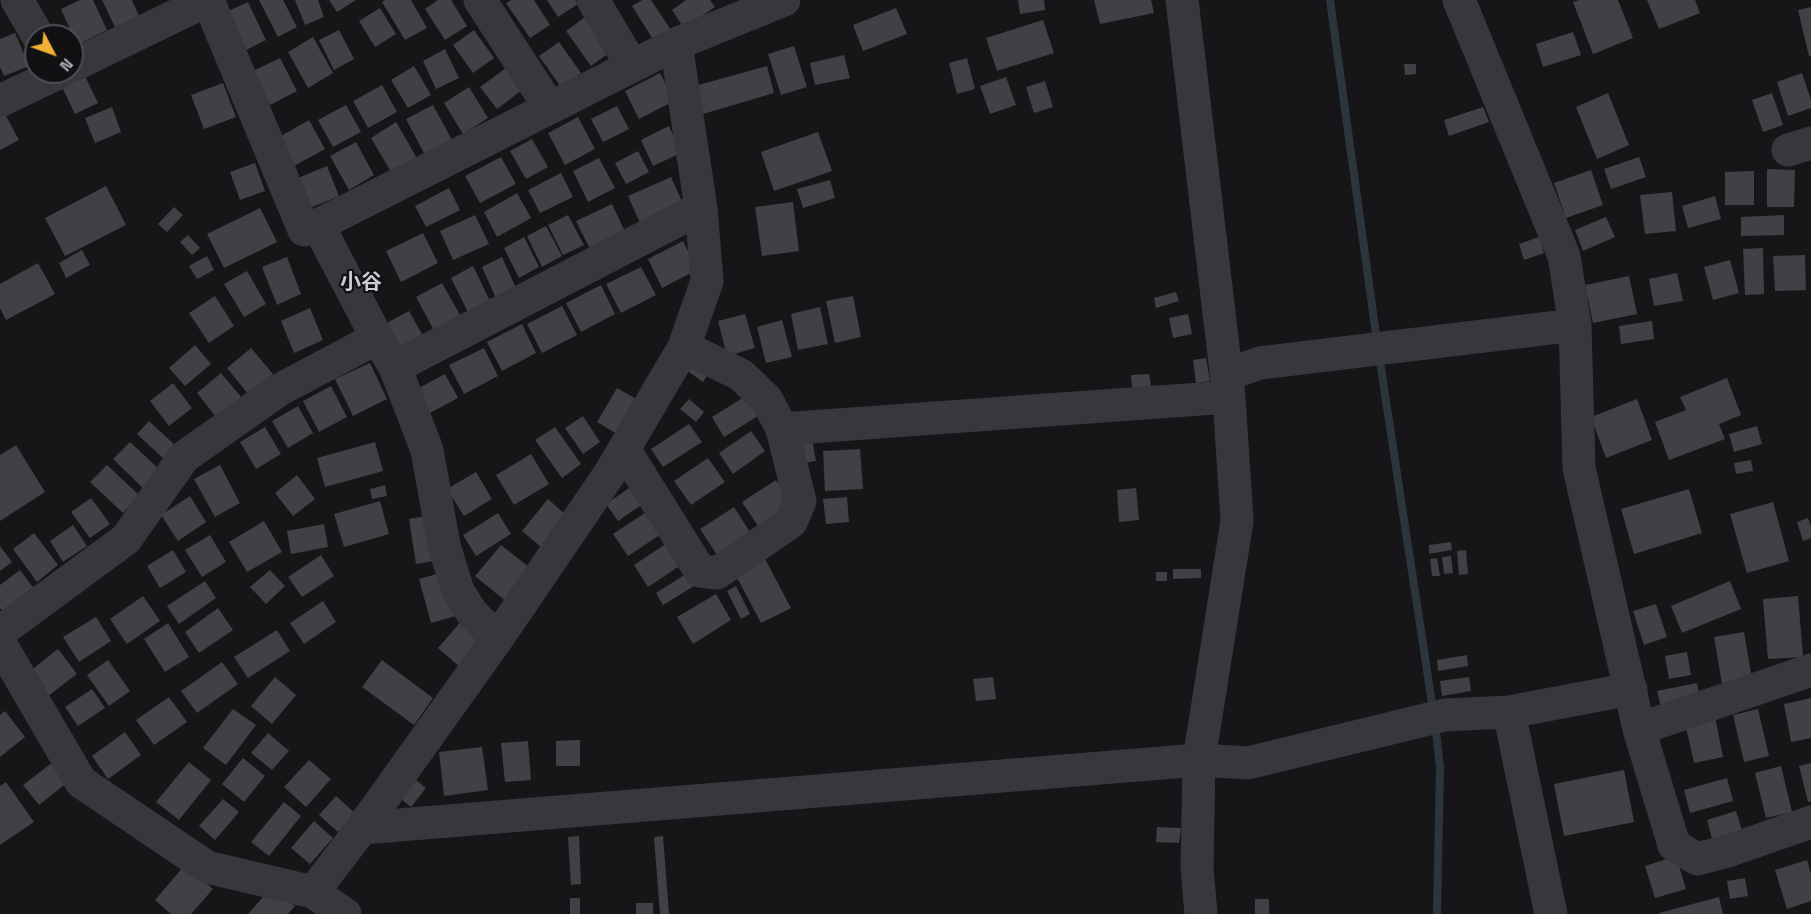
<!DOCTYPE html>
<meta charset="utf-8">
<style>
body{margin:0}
#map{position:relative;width:1811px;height:914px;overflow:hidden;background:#161618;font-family:"Space Grotesk",sans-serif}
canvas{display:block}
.north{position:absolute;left:24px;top:24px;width:60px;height:60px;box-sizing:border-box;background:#111113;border:2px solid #4d4f55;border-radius:50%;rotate:131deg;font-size:16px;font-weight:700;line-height:24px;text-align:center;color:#a8adb8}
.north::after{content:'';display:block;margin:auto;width:21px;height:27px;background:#f2b134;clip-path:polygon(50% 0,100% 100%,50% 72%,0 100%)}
</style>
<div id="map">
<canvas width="1811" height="914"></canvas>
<div class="north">N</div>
</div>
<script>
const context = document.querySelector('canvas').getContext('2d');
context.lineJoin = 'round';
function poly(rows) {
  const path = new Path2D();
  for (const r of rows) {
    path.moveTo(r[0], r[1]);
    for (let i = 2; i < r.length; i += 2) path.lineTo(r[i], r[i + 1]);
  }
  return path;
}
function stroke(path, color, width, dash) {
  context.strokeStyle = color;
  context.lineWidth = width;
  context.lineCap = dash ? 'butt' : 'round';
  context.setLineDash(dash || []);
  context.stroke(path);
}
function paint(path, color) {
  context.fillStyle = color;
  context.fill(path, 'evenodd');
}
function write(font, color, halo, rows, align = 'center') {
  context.font = font + ' "Space Grotesk","Noto Sans JP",sans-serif';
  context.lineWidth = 4.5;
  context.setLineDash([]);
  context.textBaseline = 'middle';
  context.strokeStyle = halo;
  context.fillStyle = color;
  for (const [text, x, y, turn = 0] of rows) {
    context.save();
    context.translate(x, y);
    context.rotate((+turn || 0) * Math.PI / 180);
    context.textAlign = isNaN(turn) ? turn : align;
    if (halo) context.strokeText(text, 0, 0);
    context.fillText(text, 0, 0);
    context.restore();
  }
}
const stream = poly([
 [1330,0,1377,342],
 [1379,355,1433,710],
 [1435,723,1440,768,1437,914]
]);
const building = poly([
 [80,0,93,0,107,30,77,45,61,9],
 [102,0,132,0,139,16,115,27],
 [259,0,283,0,297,27,278,37],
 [295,0,318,0,324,17,305,25],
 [329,0,356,0,337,12],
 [385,0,411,0,427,28,405,40,382,2],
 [438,0,451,0,467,26,445,40,425,9],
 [511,0,534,0,550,25,530,38,506,3],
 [547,0,575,0,578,4,558,17],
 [642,0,651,0,671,30,654,41,632,6],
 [686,0,710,0,715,7,684,28,672,10],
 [1018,0,1044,0,1045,10,1020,14],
 [1094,0,1151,0,1154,13,1100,24],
 [1579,0,1618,0,1633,38,1593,54,1573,2],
 [1647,0,1695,0,1700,13,1659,29],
 [248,2,266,40,244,51,226,12],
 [1811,7,1811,56,1809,56,1798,10],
 [380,8,396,34,375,47,359,21],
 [896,8,907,34,863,51,853,25],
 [588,15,613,50,591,66,566,31],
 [1043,20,1054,53,997,71,986,38],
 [339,30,354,59,334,70,319,40],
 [474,30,494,58,473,73,453,45],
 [1573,32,1581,55,1543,67,1536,44],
 [15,33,29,66,4,76,0,67,0,39],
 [313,37,333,73,308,88,288,52],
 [559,42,581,73,561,87,539,56],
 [794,46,807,87,781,95,768,54],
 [445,49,459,78,436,89,423,61],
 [844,55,850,78,815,85,810,63],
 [280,58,297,91,270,105,253,71],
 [967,58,975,89,957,94,949,63],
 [1404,64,1416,64,1416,74,1405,75],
 [414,66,431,95,408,108,391,80],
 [767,66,774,93,703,114,695,86],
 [506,68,522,90,497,109,480,87],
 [660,73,674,101,639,119,625,91],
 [1802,73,1811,100,1811,108,1788,116,1777,82],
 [85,76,98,103,75,114,62,87],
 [1006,77,1016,105,990,114,980,86],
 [1045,81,1053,107,1034,113,1026,87],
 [223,83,236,117,204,129,191,95],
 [382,85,397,112,368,128,353,101],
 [469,87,488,118,463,134,444,103],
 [1608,93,1629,145,1597,159,1576,107],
 [1772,93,1783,125,1763,132,1752,100],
 [346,105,361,132,333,147,318,120],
 [433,105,453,142,426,157,406,119],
 [617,106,629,129,603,142,591,119],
 [112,107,121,132,95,143,85,118],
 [1483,107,1489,122,1449,136,1444,120],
 [4,112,19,140,0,150,0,114],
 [578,117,595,149,565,165,548,133],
 [309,120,325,149,292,167,276,139],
 [396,122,418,160,393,175,371,138],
 [669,126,681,153,653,166,641,140],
 [818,132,832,171,774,191,761,152],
 [532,139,548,167,526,179,510,151],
 [356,142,374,175,349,190,330,156],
 [638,151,649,172,626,184,615,163],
 [501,157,516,184,480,203,465,176],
 [1639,157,1646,177,1611,189,1604,169],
 [599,158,615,188,588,202,573,171],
 [255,163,265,191,240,200,230,172],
 [327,166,339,196,310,208,298,178],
 [1767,169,1795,170,1794,207,1767,207],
 [1591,170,1603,205,1566,218,1554,183],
 [1754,171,1754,205,1725,205,1725,172],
 [561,173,573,197,540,213,528,190],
 [671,177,684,206,641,225,628,196],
 [830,180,835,198,803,208,797,189],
 [106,186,126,225,65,256,45,218],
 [449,188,460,210,426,227,415,206],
 [1672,192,1676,231,1645,234,1640,195],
 [517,193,531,218,497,237,484,212],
 [1715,196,1721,219,1688,228,1682,206],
 [793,202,799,251,762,256,755,207],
 [612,204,627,236,592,253,576,221],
 [174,207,183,215,167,232,158,224],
 [260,208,277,242,224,268,207,234],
 [475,215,489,244,453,260,440,231],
 [568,215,584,245,563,255,548,225],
 [1784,215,1784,235,1741,236,1741,217],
 [1606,217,1615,237,1583,251,1575,230],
 [546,226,562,256,542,267,527,236],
 [423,233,438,263,401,282,386,251],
 [188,235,200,248,192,255,180,242],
 [524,237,539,267,519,278,504,248],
 [1539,237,1544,253,1524,260,1519,244],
 [683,241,697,270,662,288,648,259],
 [1763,248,1764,294,1745,295,1743,249],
 [82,250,90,265,66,278,59,263],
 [1805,255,1806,290,1775,291,1773,256],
 [207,256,214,270,197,279,189,266],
 [287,257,301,294,277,305,262,267],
 [502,257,519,295,499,305,482,267],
 [1730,260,1739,293,1713,300,1704,267],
 [38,263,55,294,6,320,0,308,0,284],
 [473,266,493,307,471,318,451,278],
 [641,267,656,295,621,313,606,284],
 [247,271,266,304,244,317,224,284],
 [1677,273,1683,301,1654,306,1649,279],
 [1629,276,1637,314,1593,323,1585,285],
 [442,283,464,322,437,336,416,297],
 [601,285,615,314,581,332,566,303],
 [1176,292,1179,301,1156,308,1154,298],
 [215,296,234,326,209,343,189,313],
 [853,296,861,337,835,343,826,301],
 [562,306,577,335,542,353,527,324],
 [820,307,828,344,798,350,791,314],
 [310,308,323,340,294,353,281,321],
 [409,311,427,343,403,356,385,324],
 [745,314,755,348,727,356,718,321],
 [1188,314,1192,334,1173,338,1169,318],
 [782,320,792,357,766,363,757,327],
 [1652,321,1654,339,1621,344,1619,326],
 [522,324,536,353,502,371,487,342],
 [195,345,211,364,185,386,169,368],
 [251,348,273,374,249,395,227,368],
 [484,348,498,376,464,394,449,365],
 [1206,358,1210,381,1196,383,1193,360],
 [694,359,711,370,703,382,686,370],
 [370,363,387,399,353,416,335,379],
 [221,373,242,398,217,418,197,393],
 [445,374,458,398,428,414,415,390],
 [1149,374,1151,386,1132,388,1131,375],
 [1727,378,1741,415,1719,424,1725,439,1669,460,1655,422,1686,410,1680,397],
 [173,383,192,408,169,426,150,401],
 [331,386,347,417,319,432,303,401],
 [617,388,642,402,622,437,597,422],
 [746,396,758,416,724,437,712,417],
 [689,399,704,412,696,422,680,409],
 [1637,399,1652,440,1606,458,1591,417],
 [298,406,313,433,288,448,272,421],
 [583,416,600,442,583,454,565,428],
 [149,421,177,447,165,460,137,434],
 [689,424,702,442,663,467,651,449],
 [1757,426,1762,444,1734,452,1729,434],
 [265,427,281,454,256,469,240,442],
 [555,427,581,464,562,478,535,440],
 [751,431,765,451,733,474,719,453],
 [812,440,816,461,804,463,800,443],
 [130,442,163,473,146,491,113,459],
 [375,442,383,471,325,487,317,458],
 [16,445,45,492,0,521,0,455],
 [860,449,863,489,825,491,823,451],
 [531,454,549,484,514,505,496,475],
 [708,458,725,482,691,505,674,481],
 [1751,460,1753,471,1736,474,1734,463],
 [107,465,139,495,123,513,90,482],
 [220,465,240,503,215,517,194,479],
 [476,472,492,499,464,516,447,489],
 [297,475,315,499,293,516,275,493],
 [776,480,792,504,758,526,742,502],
 [635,484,647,501,618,521,606,504],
 [385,485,387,496,372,499,370,489],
 [1136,488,1139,520,1119,522,1117,490],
 [1689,489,1702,533,1634,554,1621,509],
 [190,496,206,522,178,541,161,515],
 [847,497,849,522,826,524,823,499],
 [91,498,110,524,90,538,71,512],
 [548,499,567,516,541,547,522,531],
 [380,501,389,534,344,547,334,514],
 [1773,502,1789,561,1747,573,1730,514],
 [734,507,750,532,717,555,700,529],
 [651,509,666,531,628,556,613,534],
 [498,513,511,534,476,556,463,535],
 [432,515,439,560,416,564,409,519],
 [1808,518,1811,527,1811,538,1803,541,1797,522],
 [264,521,282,552,247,572,229,542],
 [324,524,328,547,291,554,287,531],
 [73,525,87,546,63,562,50,541],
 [34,533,58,565,37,582,13,549],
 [210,535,226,562,202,577,185,550],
 [673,539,687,561,648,587,634,565],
 [1451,542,1452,550,1429,554,1429,545],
 [501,545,534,571,508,603,475,576],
 [0,546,12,562,0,571],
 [173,550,186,572,160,588,147,566],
 [1466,550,1468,574,1459,575,1457,551],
 [321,555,334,576,302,597,288,577],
 [1451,556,1453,573,1444,574,1442,557],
 [764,557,791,608,761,623,734,572],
 [1437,558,1440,576,1432,576,1430,559],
 [1173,569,1201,569,1201,578,1173,579],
 [20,570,35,590,4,613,0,608,0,585],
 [270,570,285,586,266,604,250,587],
 [444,572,456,616,431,623,419,579],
 [1156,572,1167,572,1167,581,1156,581],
 [686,574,694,586,663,605,656,593],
 [205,581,216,598,179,624,167,606],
 [1730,581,1741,609,1682,633,1671,606],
 [736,586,750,614,741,619,727,591],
 [716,594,731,620,693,644,677,617],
 [143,596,160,621,127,644,110,619],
 [1798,596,1803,657,1768,659,1763,599],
 [323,601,336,622,304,644,290,623],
 [1656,604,1667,637,1644,645,1633,611],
 [218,608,233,630,199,653,185,632],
 [96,617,111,641,79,662,63,637],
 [464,618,487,638,461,668,438,648],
 [168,623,189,657,165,672,144,639],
 [277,630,290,651,248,678,234,657],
 [1744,632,1752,679,1722,684,1714,637],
 [58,649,77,674,48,696,30,671],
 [1687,652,1691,675,1669,679,1665,656],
 [1467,655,1468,666,1438,671,1437,660],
 [108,660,130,691,109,706,87,675],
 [382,660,433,698,414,725,362,687],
 [222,662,238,684,197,713,181,691],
 [275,677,296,695,272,724,251,706],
 [993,677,996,699,976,701,973,679],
 [1469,677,1471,691,1442,696,1440,681],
 [1697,683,1700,699,1661,707,1657,691],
 [92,689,105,708,78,726,65,707],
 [169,697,187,722,154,745,136,720],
 [1811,698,1811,738,1791,742,1784,704],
 [233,709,256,725,226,765,203,748],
 [1758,709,1769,756,1744,762,1733,715],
 [5,711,25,737,0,757,0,715],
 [1715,717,1723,757,1694,763,1685,723],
 [125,732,141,755,108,779,92,756],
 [268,733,289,751,272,770,251,753],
 [580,740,580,766,556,766,556,741],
 [528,741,531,780,505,782,501,743],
 [482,747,488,790,444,796,439,752],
 [243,758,265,776,244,802,222,784],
 [309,760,331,779,306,807,284,787],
 [53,762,68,782,39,805,23,785],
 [189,762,211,780,179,820,156,802],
 [1811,763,1811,801,1808,802,1799,766],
 [1781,766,1792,812,1766,818,1755,773],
 [1624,770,1634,822,1564,836,1554,784],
 [412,777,426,788,411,807,397,796],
 [1727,778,1733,801,1690,813,1684,790],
 [6,782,34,822,0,845,0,786],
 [336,796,355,813,338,832,319,815],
 [223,799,239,812,215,840,199,826],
 [284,802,301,816,269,856,251,842],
 [1736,811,1744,837,1714,846,1707,820],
 [314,821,333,838,310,864,291,848],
 [1157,827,1181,828,1179,843,1156,842],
 [579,836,581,884,571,885,568,837],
 [663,836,669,914,660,914,654,837],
 [1676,856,1686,889,1655,898,1645,866],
 [1807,860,1811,874,1811,901,1787,909,1775,870],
 [185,865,213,889,191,914,171,914,155,900],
 [1745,878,1748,896,1730,899,1727,881],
 [273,886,295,906,288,914,248,914],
 [1719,897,1723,914,1659,914,1659,913],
 [570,898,580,898,580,914,570,914],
 [1255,899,1269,899,1269,914,1255,914],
 [636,903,653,903,653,914,636,914]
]);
const minor = poly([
 [17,0,38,36],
 [208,0,304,230,318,225,676,44,701,208,707,281,684,347,610,473,497,639,362,828,313,892],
 [480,0,550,108],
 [593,0,632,66],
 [1182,0,1229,397,1237,521,1199,760,1197,868,1201,914],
 [1459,0,1564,256,1575,325,1579,468,1639,729,1674,845,1697,859,1728,851,1811,822],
 [676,44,784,0],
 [72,66,208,0],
 [0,101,60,72],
 [1788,150,1811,143],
 [318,225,377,338,395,367,427,450,444,545,458,591,472,613,497,639],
 [684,347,741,375,767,400,782,429,1229,397],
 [395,367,701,208],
 [1226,375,1260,363,1575,325],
 [624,449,700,571,717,573,791,522,800,501,782,429],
 [0,632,126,539,184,457,279,390,377,338],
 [0,643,81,782,207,867,313,892,345,914],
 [1509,712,1551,914],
 [1639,729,1811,670],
 [362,828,1199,760,1248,763,1445,715,1509,712,1631,689]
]);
const quarterNames = [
 ["小谷",361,283]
];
stroke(stream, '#2c353c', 8);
paint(building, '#404145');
stroke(minor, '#37383d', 33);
write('bold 21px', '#c9ccd4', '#111113', quarterNames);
</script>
